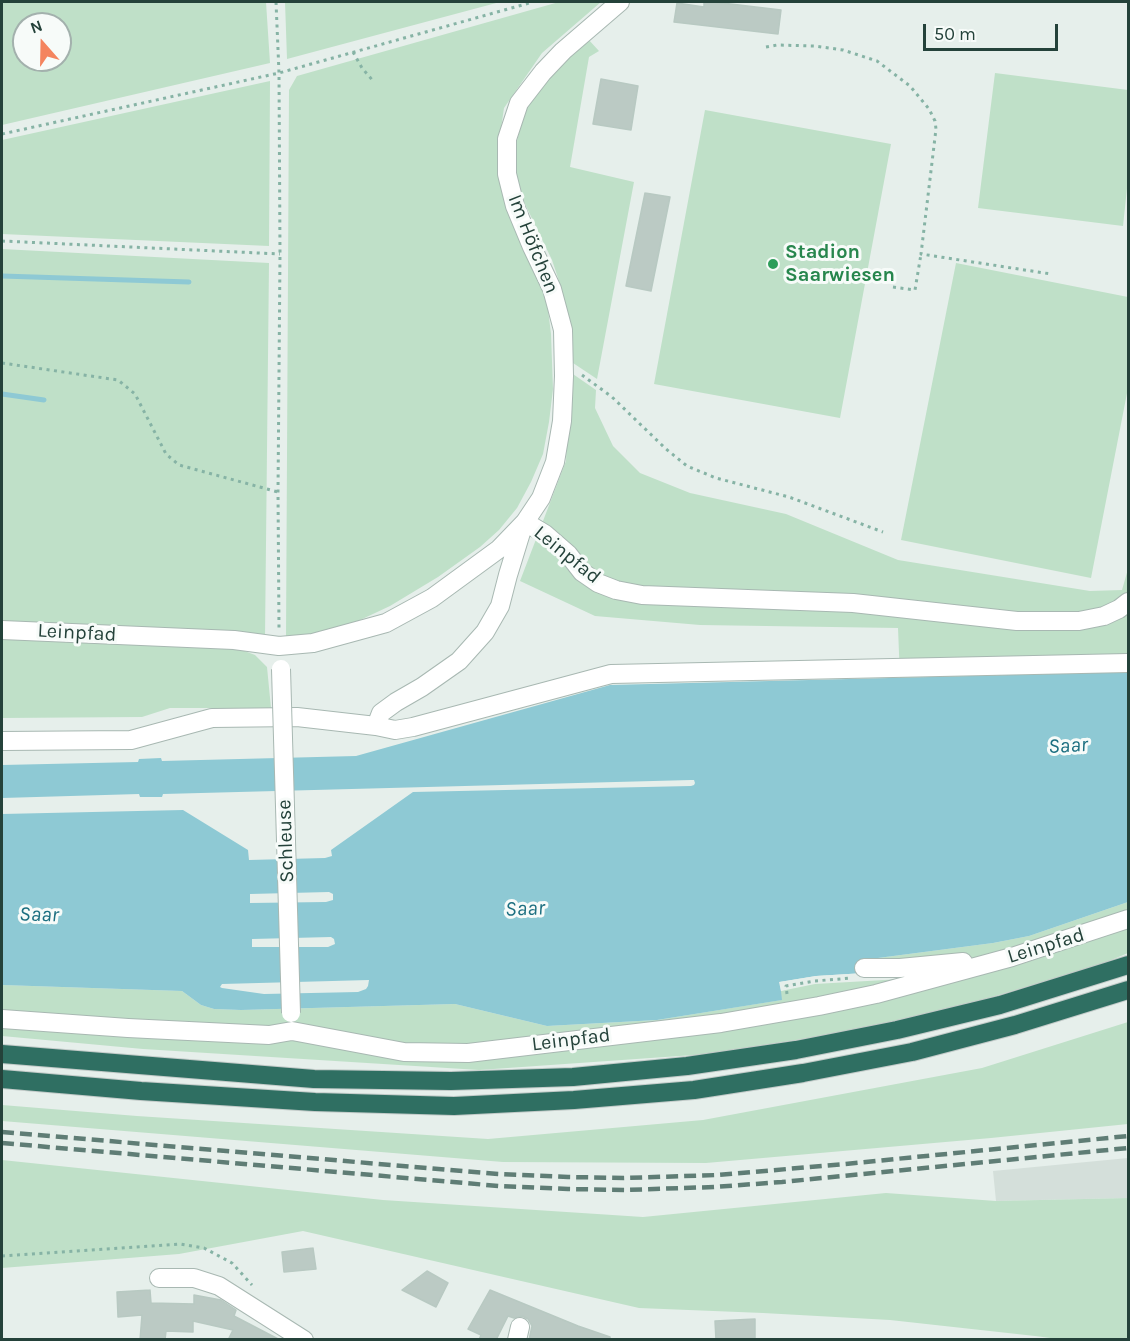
<!DOCTYPE html>
<meta charset="utf-8">
<style>
body{margin:0}
#map{position:relative;width:1130px;height:1341px;overflow:hidden;background:#e6efeb;font-family:Karla,sans-serif}
canvas{display:block}
.frame{position:absolute;inset:0;border:3px solid #24423a;pointer-events:none}
.north{position:absolute;left:12px;top:12px;width:60px;height:60px;box-sizing:border-box;background:#f7fbf9;border:2px solid #a3b1ad;border-radius:50%;rotate:340deg;font-size:16px;font-weight:700;line-height:24px;text-align:center;color:#24423a}
.north::after{content:'';display:block;margin:auto;width:21px;height:27px;background:#f4845f;clip-path:polygon(50% 0,100% 100%,50% 72%,0 100%)}
.scale{position:absolute;left:923px;top:24px;width:135px;height:27px;box-sizing:border-box;border:3px solid #24423a;border-top:0;padding-left:8px;font-size:18px;line-height:21px;white-space:nowrap;color:#24423a;-webkit-text-stroke:4px #f7fbf9;paint-order:stroke}
</style>
<div id="map">
<canvas width="1130" height="1341"></canvas>
<div class="frame"></div>
<div class="north">N</div>
<div class="scale">50 m</div>
</div>
<script>
const context = document.querySelector('canvas').getContext('2d');
context.lineJoin = 'round';
function paint(path, color) {
  context.fillStyle = color;
  context.fill(path, 'evenodd');
}
function poly(rows) {
  const path = new Path2D();
  for (const r of rows) {
    path.moveTo(r[0], r[1]);
    for (let i = 2; i < r.length; i += 2) path.lineTo(r[i], r[i + 1]);
  }
  return path;
}
function stroke(path, color, width, dash) {
  context.strokeStyle = color;
  context.lineWidth = width;
  context.lineCap = dash ? 'butt' : 'round';
  context.setLineDash(dash || []);
  context.stroke(path);
}
function write(font, color, halo, rows, align = 'center') {
  context.font = font + ' Karla,sans-serif';
  context.lineWidth = 6;
  context.setLineDash([]);
  context.textBaseline = 'middle';
  context.strokeStyle = halo;
  context.fillStyle = color;
  for (const [text, x, y, turn = 0] of rows) {
    context.save();
    context.translate(x, y);
    context.rotate((+turn || 0) * Math.PI / 180);
    context.textAlign = isNaN(turn) ? turn : align;
    if (halo) context.strokeText(text, 0, 0);
    context.fillText(text, 0, 0);
    context.restore();
  }
}
const built = poly([
 [1128,1158,1128,1198,996,1201,993,1171]
]);
const green = poly([
 [2,2,266,2,270,63,2,125],
 [24,24,60,24,60,60,24,60],
 [285,2,500,2,287,59],
 [559,2,601,2,542,53,504,108,497,156,500,176,529,258,547,301,551,334,553,389,549,422,543,454,531,482,517,508,499,530,480,547,438,577,390,606,358,621,312,636,286,637,289,90,297,76],
 [588,39,599,51,589,57,570,167,634,182,597,379,570,361,561,287,552,260,524,202,515,175,517,141,524,112,535,94,548,79],
 [995,73,1128,90,1128,179,1123,226,978,208],
 [270,81,269,246,2,234,2,140],
 [705,110,891,144,840,418,654,384],
 [2,249,269,263,265,637,2,623],
 [956,263,1128,297,1128,388,1091,578,901,540],
 [570,372,596,390,595,408,613,446,640,473,690,493,786,514,898,560,1090,591,1122,590,1128,569,1128,672,900,678,898,628,700,625,595,616,520,581,566,461],
 [2,636,234,647,255,655,267,667,271,708,170,708,142,717,2,718],
 [1128,902,1128,953,1102,964,909,1022,708,1054,479,1070,143,1049,2,1036,2,985,182,991,201,1005,214,1009,241,1010,455,1004,547,1026,657,1020,781,1000,781,991,815,984,902,979,900,961,864,963,878,958,993,943,1029,936],
 [1128,1022,1128,1124,991,1138,706,1163,503,1162,2,1121,2,1105,137,1116,488,1139,703,1120,982,1068],
 [2,1160,383,1200,643,1217,886,1193,996,1201,1128,1198,1128,1339,1058,1339,1035,1336,890,1320,763,1313,639,1308,303,1231,179,1254,2,1268]
]);
const water = poly([
 [1128,672,1128,902,1029,936,993,943,878,958,864,963,865,973,816,976,780,982,782,1000,657,1020,547,1026,455,1004,241,1010,214,1009,201,1005,182,991,2,985,2,814,183,810,248,850,249,860,325,858,332,856,331,850,413,792,691,786,694,785,695,783,694,780,691,780,163,794,162,797,140,797,139,794,2,798,2,765,138,762,139,759,161,758,162,761,356,756,610,685],
 [329,892,333,894,333,900,326,902,250,903,250,894],
 [331,937,334,939,335,944,328,947,252,947,252,939],
 [369,980,368,986,366,989,358,992,264,994,222,988,220,987,222,984]
]);
const pier = poly([
 [865,973,865,976,816,979,783,985,784,990,781,991,779,982,816,976]
]);
const stream = poly([
 [2,276,189,282],
 [2,394,44,400]
]);
const building = poly([
 [704,2,714,2,781,10,778,34,674,22,677,3,704,7,704,2],
 [601,79,638,86,631,130,593,124,601,79],
 [645,193,670,197,651,291,626,286,645,193],
 [313,1248,316,1269,284,1272,282,1252,313,1248],
 [427,1271,448,1283,436,1307,402,1290,427,1271],
 [150,1290,151,1303,194,1304,194,1295,221,1300,236,1310,234,1316,280,1340,228,1340,233,1330,193,1321,193,1332,166,1331,165,1340,140,1340,142,1315,118,1317,117,1292,150,1290],
 [490,1290,578,1326,610,1337,610,1340,529,1340,532,1326,528,1319,522,1316,514,1318,508,1316,496,1340,479,1340,481,1335,468,1329,490,1290],
 [755,1319,755,1339,716,1340,715,1321,755,1319]
]);
const path = poly([
 [276,2,279,73,280,254,278,492,279,629],
 [766,47,777,45,815,46,843,50,877,61,910,86,929,109,935,121,936,129,921,254,1051,274],
 [353,52,362,68,374,82],
 [2,134,279,73,533,2],
 [2,241,280,254],
 [893,287,915,290,921,254],
 [2,363,118,380,135,394,166,454,179,465,278,492],
 [582,375,612,397,666,449,687,466,716,478,789,497,883,532],
 [787,994,786,986,815,981,851,978],
 [2,1256,180,1244,204,1248,232,1263,252,1285]
]);
const minor = poly([
 [525,522,545,534,568,554,582,572,598,583,616,590,642,595,853,603,1017,621,1079,621,1104,616,1119,609,1128,602],
 [523,526,508,575,500,606,485,632,459,661,422,687,396,702,381,713,376,726,395,730,413,727,611,674,1128,663],
 [2,630,234,640,279,646,313,643,386,623,432,598,499,549,525,522,541,498,555,462,562,421,564,376,563,330,552,289,532,247,515,206,507,174,507,139,519,103,543,72,563,51,620,2],
 [2,741,131,740,212,718,297,717,376,726],
 [864,968,900,968,963,962],
 [2,1019,128,1028,269,1035,292,1031,404,1052,468,1053,721,1023,819,1006,876,994,1012,957,1128,919],
 [159,1278,194,1278,219,1286,304,1340],
 [517,1340,520,1327]
]);
const highway = poly([
 [2,1054,314,1079,451,1081,573,1077,687,1066,796,1050,897,1030,1000,1005,1128,965],
 [2,1079,141,1091,315,1102,454,1106,574,1100,694,1090,803,1073,912,1052,1015,1025,1128,990]
]);
const rail = poly([
 [2,1132,498,1174,568,1177,624,1178,718,1175,845,1164,1128,1136],
 [2,1143,499,1186,568,1189,625,1190,714,1187,782,1182,1128,1148]
]);
const minorBridge = poly([
 [281,669,291,1013]
]);
const markers = [
 [773,264,6,"#2e9e5b"]
];
const streetNames = [
 ["Im Höfchen",533,244,68],
 ["Leinpfad",567,555,39],
 ["Leinpfad",77,633,3],
 ["Schleuse",286,841,-92],
 ["Leinpfad",1046,946,-17],
 ["Leinpfad",571,1040,-7]
];
const leisureNames = [
 ["Stadion",785,252],
 ["Saarwiesen",785,275]
];
const waterNames = [
 ["Saar",1068,746,-3],
 ["Saar",525,909,-2],
 ["Saar",39,915,1]
];
paint(built, '#d4dfda');
paint(green, '#bfe0c8');
paint(water, '#8ec9d4');
paint(pier, '#e6efeb');
stroke(stream, '#8ec9d4', 5);
paint(building, '#bbcac4');
stroke(building, '#b8c9c2', 1.5);
stroke(minor, '#a8b8b2', 20);
stroke(highway, '#c2cac8', 20);
stroke(path, '#86b3a5', 3, [3, 4.5]);
stroke(minor, '#fff', 18);
stroke(highway, '#2f6f62', 18);
stroke(rail, '#5f7d75', 4.5, [12, 6]);
stroke(minorBridge, '#a8b8b2', 20, []);
stroke(minorBridge, '#fff', 18);
for (const [x, y, r, color] of markers) {
  const dot = new Path2D();
  dot.arc(x, y, r, 0, 2 * Math.PI);
  context.fillStyle = color;
  context.fill(dot);
  stroke(dot, '#f7fbf9', 2);
}
write('20px', '#24423a', '#f7fbf9', streetNames);
write('bold 20px', '#27864d', '#f7fbf9', leisureNames, 'left');
write('italic 21px', '#1c6f80', '#f7fbf9', waterNames);
</script>
